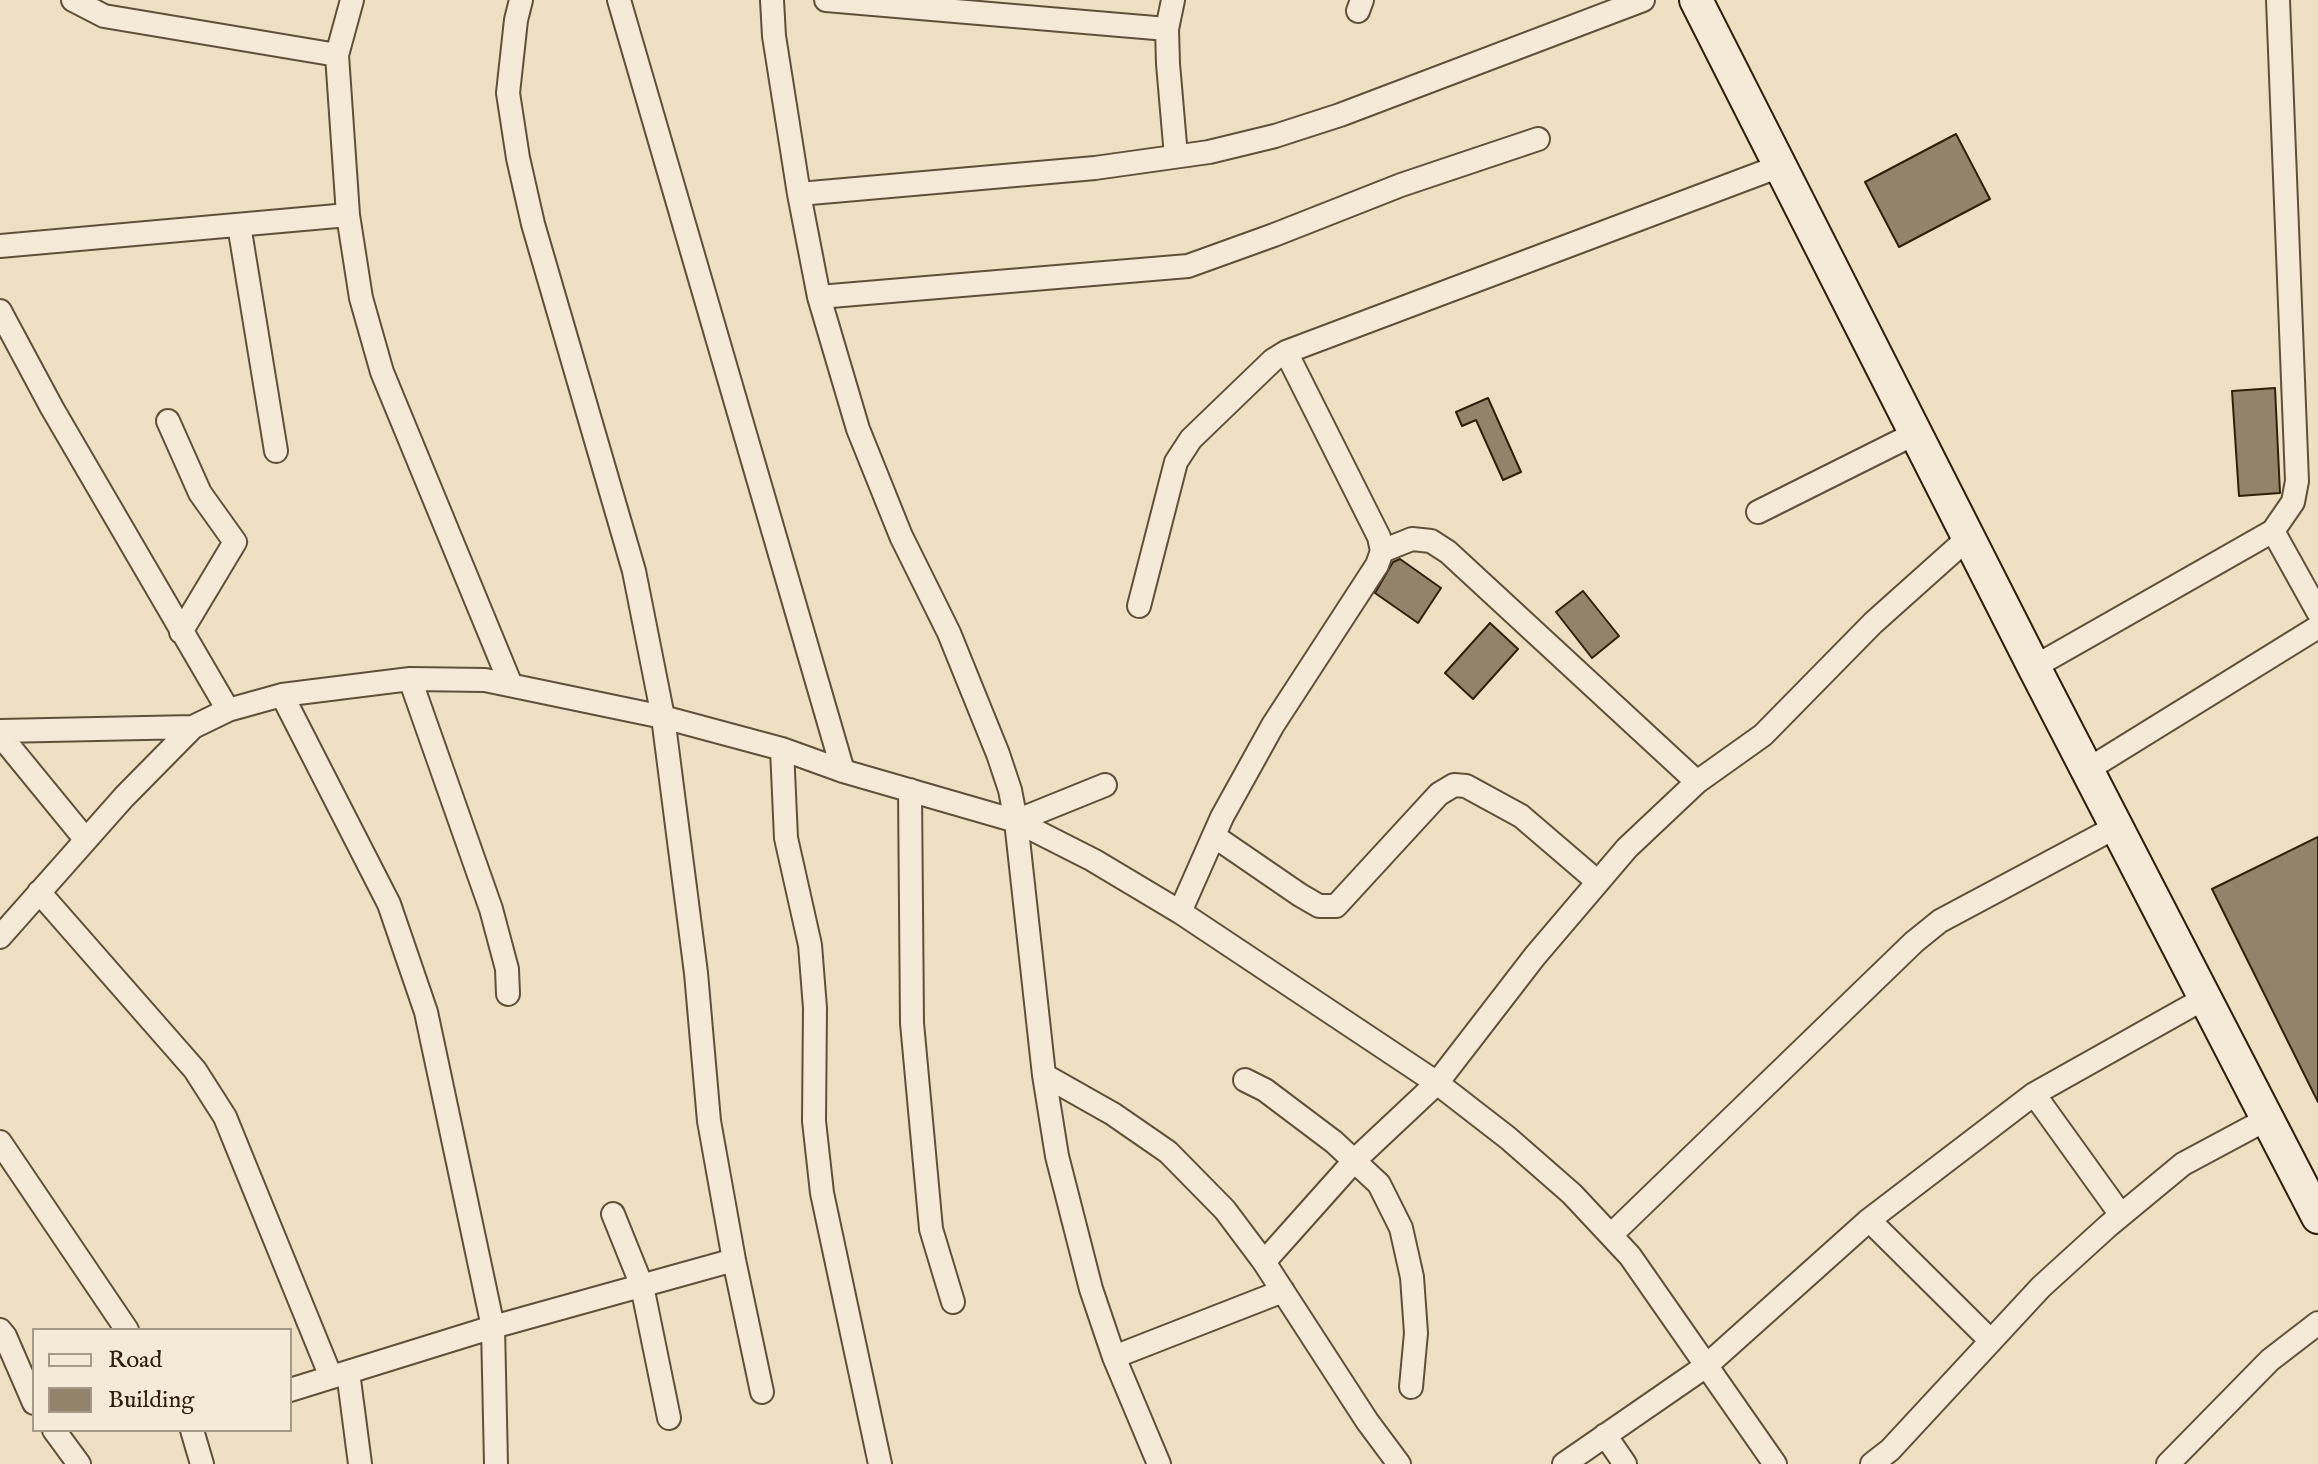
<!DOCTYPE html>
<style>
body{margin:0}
#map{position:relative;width:2318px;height:1464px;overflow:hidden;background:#efdfc3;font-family:"IM FELL English",serif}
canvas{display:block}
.legend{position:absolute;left:32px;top:1328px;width:260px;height:104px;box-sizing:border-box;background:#f5ead8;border:2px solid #a69986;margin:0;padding:10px 14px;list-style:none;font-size:24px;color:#30200b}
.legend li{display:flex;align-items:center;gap:16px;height:40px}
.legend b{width:40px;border:2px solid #a69986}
</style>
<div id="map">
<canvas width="2318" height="1464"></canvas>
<ul class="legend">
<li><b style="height:10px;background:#f5ead8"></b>Road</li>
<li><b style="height:22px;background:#93836b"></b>Building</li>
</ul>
</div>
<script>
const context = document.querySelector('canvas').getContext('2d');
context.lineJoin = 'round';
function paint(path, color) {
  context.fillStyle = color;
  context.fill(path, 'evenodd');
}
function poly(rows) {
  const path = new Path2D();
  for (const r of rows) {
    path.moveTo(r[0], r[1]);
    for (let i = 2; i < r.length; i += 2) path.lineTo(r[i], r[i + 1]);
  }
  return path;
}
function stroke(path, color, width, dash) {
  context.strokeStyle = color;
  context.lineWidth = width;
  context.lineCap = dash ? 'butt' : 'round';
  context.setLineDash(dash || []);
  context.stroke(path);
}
const building = poly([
 [1956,134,1990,199,1899,247,1865,182,1956,134],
 [2275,388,2280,493,2239,496,2232,391,2275,388],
 [1488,398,1521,472,1503,480,1476,420,1462,426,1456,412,1488,398],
 [1400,559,1441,588,1418,623,1375,593,1393,562,1400,559],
 [1583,591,1619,636,1592,658,1556,612,1583,591],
 [1490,623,1518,649,1473,699,1445,673,1490,623],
 [2318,837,2318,1102,2212,889,2318,837]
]);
const street = poly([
 [73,0,104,16,337,55],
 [352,0,337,55,348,215,361,298,382,372,511,685],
 [521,0,516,20,508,93,518,158,533,224,634,571,663,717,696,973,709,1121,734,1260,762,1392],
 [619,0,843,771],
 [772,0,774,36,799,194,1095,168,1209,152,1275,136,1340,115,1643,0],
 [826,0,1167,29],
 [1173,0,1167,29,1168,64,1176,156],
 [1358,11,1362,0],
 [799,194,819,297,858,429,901,536,949,633,998,754,1010,790,1016,821],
 [239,225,276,451],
 [0,246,348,215],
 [819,297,1188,266,1274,235,1401,185,1538,139],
 [0,311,52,408,228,710],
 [168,421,200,493,235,542,181,632],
 [1758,512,1916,433],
 [2273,531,2318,612],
 [1382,551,1412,539,1431,541,1448,552,1697,782],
 [1139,606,1176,462,1191,439,1273,360,1286,352,1780,166],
 [2034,667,2273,531,2293,502,2297,481,2278,0],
 [410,679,491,909,507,969,508,994],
 [282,695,389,904,426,1012,493,1327,496,1464],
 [0,731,193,727],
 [0,735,86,840],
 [782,749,786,838,810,945,815,1008,814,1121,822,1193,880,1464],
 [2087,770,2318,627],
 [910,790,912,1023,931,1229,953,1302],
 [1214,836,1300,895,1319,906,1336,906,1439,794,1454,785,1466,786,1521,816,1598,882],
 [39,892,195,1070,225,1117,331,1377],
 [1180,912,1222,817,1273,725,1377,565,1382,551,1379,537,1286,352],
 [0,937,124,797,193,727,228,710,282,695,410,679,485,680,663,717,782,749,843,771,1016,821,1105,785],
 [1044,1075,1057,1156,1091,1289,1114,1357,1159,1464],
 [1245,1080,1265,1090,1334,1142,1379,1184,1401,1228,1412,1277,1416,1333,1411,1387],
 [2034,1094,2121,1215],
 [0,1142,127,1330],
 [613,1214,642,1286,669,1418],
 [1869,1220,1991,1341],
 [1611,1235,1914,942,1940,921,2116,827],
 [1264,1262,1355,1160,1437,1083,1508,1138,1572,1194,1630,1256,1775,1464],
 [0,1330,5,1336,34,1403],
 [1114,1357,1283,1291],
 [348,1372,360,1464],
 [290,1390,493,1327,734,1260],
 [54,1430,79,1464],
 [192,1430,202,1464],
 [1605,1435,1625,1464],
 [1399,1464,1367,1421,1264,1262,1225,1210,1168,1152,1113,1114,1044,1075,1016,821,1093,860,1180,912,1437,1083,1535,956,1627,848,1697,782,1763,735,1873,623,1968,538],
 [1564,1464,1706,1366,1869,1220,2034,1094,2205,998],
 [1872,1464,1890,1450,2041,1287,2108,1226,2183,1164,2267,1119],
 [2168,1464,2270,1360,2318,1323]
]);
const secondary = poly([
 [1696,0,2034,667,2318,1217]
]);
paint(building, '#93836b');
stroke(building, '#30200b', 2);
stroke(street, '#605039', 26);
stroke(secondary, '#30200b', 36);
stroke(street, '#f5ead8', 22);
stroke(secondary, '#f5ead8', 32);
</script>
